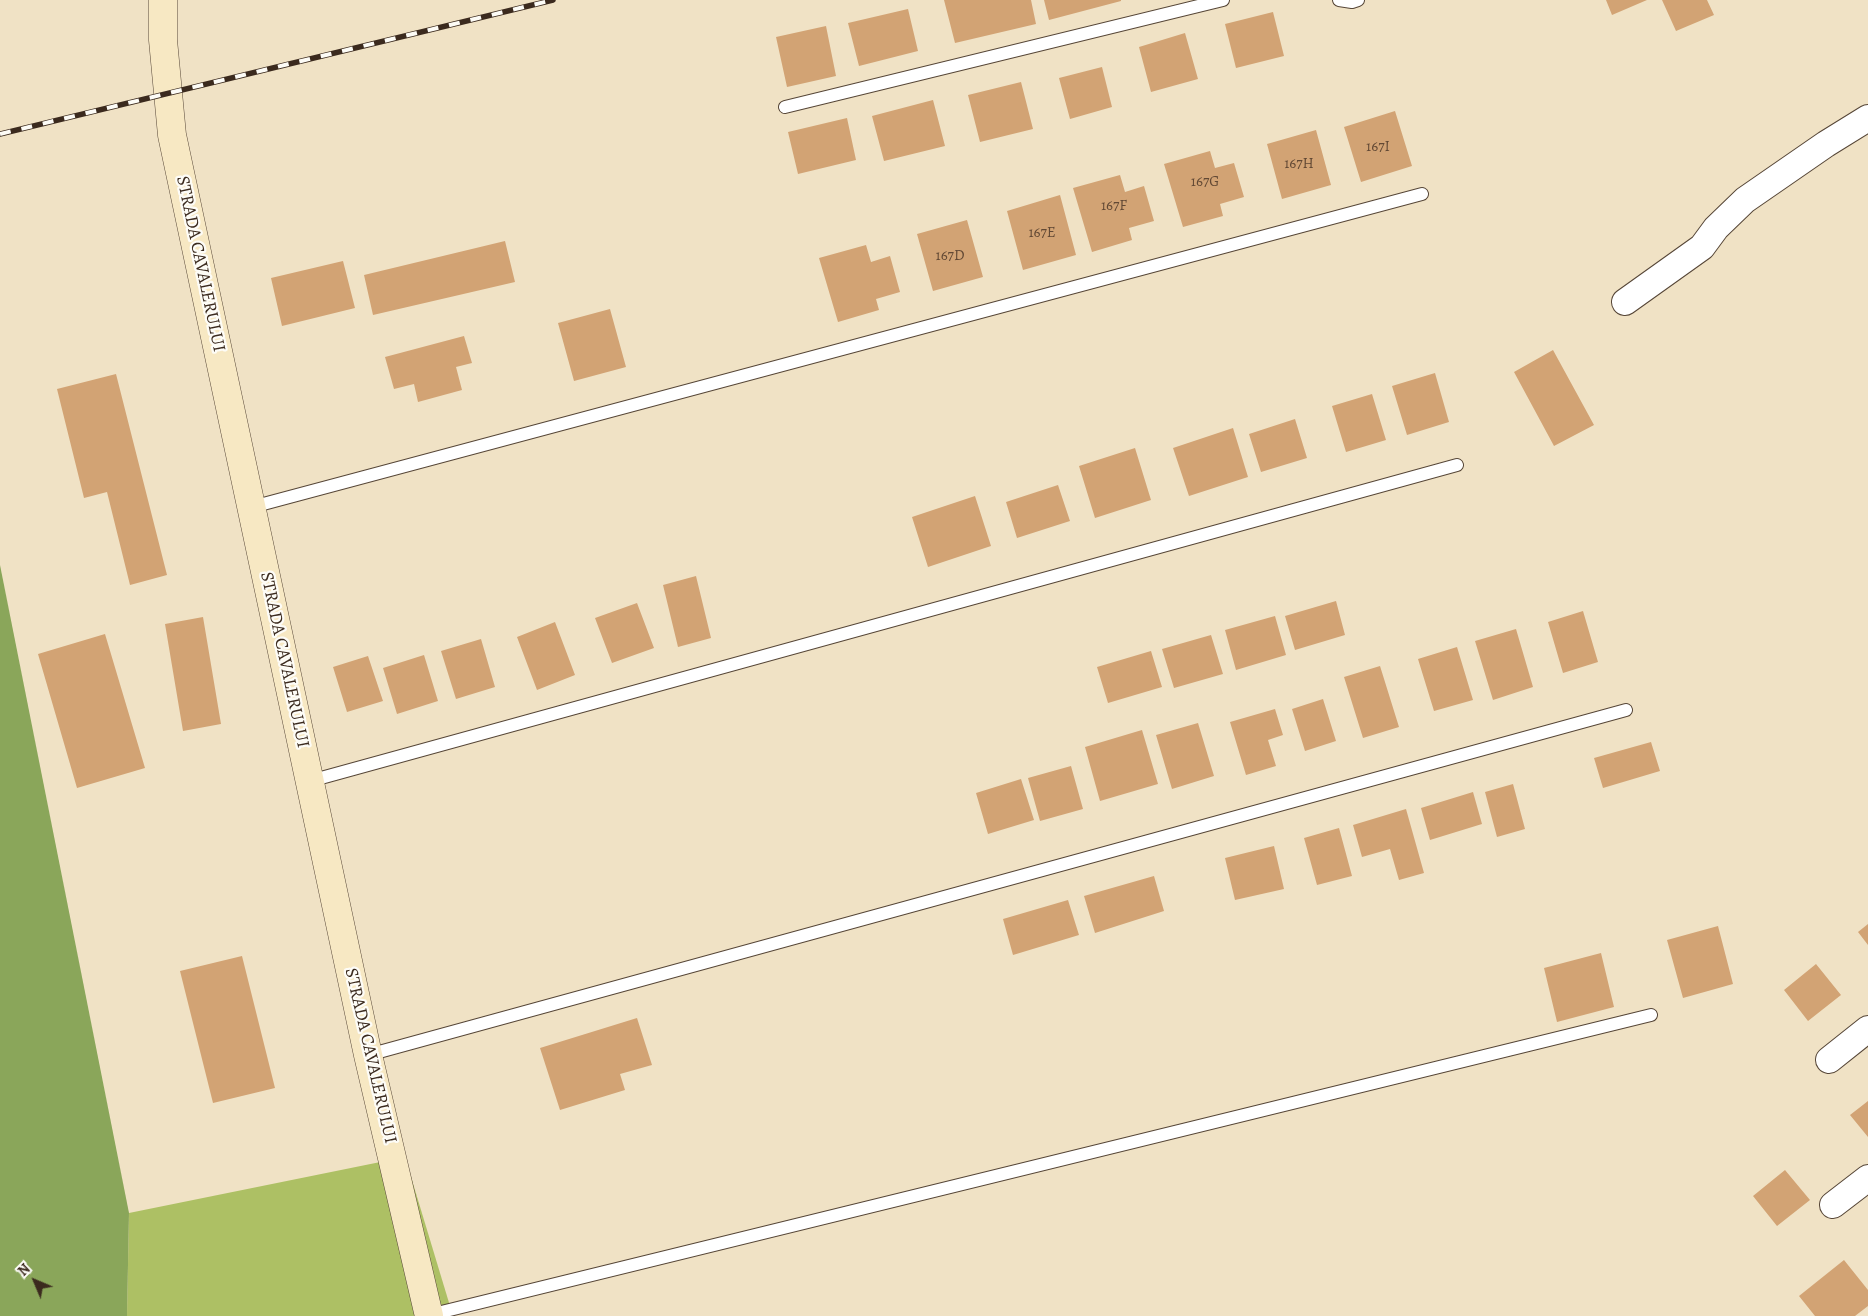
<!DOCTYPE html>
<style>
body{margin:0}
#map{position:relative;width:1868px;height:1316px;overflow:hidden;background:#f0e2c5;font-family:Alegreya,serif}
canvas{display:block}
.north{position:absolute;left:10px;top:1256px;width:50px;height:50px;-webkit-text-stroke:4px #fdfcf7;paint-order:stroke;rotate:315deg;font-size:14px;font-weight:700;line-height:20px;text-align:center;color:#3b2a1e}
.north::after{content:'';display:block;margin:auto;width:18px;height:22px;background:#3b2a1e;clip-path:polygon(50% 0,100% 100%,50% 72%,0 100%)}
</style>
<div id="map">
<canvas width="1868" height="1316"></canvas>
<div class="north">N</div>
</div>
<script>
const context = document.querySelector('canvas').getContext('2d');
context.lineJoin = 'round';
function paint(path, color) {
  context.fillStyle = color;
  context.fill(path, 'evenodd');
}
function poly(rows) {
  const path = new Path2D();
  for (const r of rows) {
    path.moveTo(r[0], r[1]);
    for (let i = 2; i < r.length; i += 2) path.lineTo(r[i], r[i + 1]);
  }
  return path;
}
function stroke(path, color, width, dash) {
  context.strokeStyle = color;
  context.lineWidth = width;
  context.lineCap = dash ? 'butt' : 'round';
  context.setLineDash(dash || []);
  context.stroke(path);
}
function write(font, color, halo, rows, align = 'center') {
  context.font = font + ' Alegreya,serif';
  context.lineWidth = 4.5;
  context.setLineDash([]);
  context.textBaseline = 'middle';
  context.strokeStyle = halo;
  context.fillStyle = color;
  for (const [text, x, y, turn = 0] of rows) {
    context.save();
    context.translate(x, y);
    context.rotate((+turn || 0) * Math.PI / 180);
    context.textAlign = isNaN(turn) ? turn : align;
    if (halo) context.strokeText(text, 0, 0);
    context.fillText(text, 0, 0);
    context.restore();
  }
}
const green = poly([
 [405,1157,453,1316,127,1316,129,1213]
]);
const forest = poly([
 [0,565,129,1213,127,1316,0,1316]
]);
const building = poly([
 [944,0,1031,0,1036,24,955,43],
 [1044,0,1121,0,1121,1,1049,20],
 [1606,0,1647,0,1612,15],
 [1662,0,1707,0,1714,15,1676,31],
 [908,9,918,51,859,66,848,23],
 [1273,12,1284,56,1236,68,1225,24],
 [826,26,836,76,787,87,776,37],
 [1185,33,1198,79,1151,92,1139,47],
 [1102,67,1112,107,1070,119,1059,78],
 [1021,82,1033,129,980,142,968,95],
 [933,100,945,146,884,161,872,116],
 [1395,111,1412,166,1361,182,1344,127],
 [847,118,856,160,798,174,788,132],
 [1316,130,1331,185,1282,199,1267,144],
 [1210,151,1215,168,1234,163,1244,197,1220,204,1223,216,1183,227,1164,164],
 [1120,175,1125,192,1144,186,1154,221,1129,228,1132,240,1092,252,1073,188],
 [1060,195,1076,255,1023,270,1007,211],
 [967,220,983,277,933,291,917,234],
 [505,241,515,282,373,315,364,275],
 [866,245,871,262,890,256,900,292,876,299,879,310,838,322,819,258],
 [343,261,355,308,282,326,271,278],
 [610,309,626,367,574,381,558,323],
 [464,336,472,363,456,367,462,390,418,402,414,384,394,389,385,357],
 [1553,350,1594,425,1554,446,1514,372],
 [1435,373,1449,422,1407,435,1392,386],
 [116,374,167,575,130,585,107,492,84,498,57,389],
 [1372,394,1386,440,1346,452,1332,406],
 [1295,419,1307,458,1261,472,1249,434],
 [1233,428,1248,477,1189,496,1173,448],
 [1135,448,1151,500,1095,518,1079,466],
 [1058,485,1070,521,1017,538,1006,502],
 [975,496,991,546,928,567,912,517],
 [696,576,711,638,678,647,663,585],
 [1336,601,1345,635,1295,650,1285,616],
 [637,603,654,648,612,663,595,618],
 [1583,611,1598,662,1563,673,1548,622],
 [1275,616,1286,655,1236,670,1225,630],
 [203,617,221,724,183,731,165,624],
 [555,622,575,675,537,690,517,637],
 [1516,629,1533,687,1493,700,1475,641],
 [105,634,145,768,77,788,38,654],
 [1211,635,1223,674,1174,688,1162,649],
 [481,639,495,687,456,699,441,651],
 [1457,647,1473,700,1434,711,1418,659],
 [1151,651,1162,687,1108,703,1097,667],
 [424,655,438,701,397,714,383,668],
 [368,656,383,701,347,712,333,667],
 [1380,666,1399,727,1363,738,1344,677],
 [1323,699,1336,741,1305,751,1292,709],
 [1275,709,1283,735,1268,740,1276,766,1246,775,1230,722],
 [1198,723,1214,776,1172,789,1156,735],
 [1142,730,1158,784,1100,801,1085,747],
 [1651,742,1660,771,1603,788,1594,758],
 [1071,766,1083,809,1040,821,1028,778],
 [1021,779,1034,820,988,834,976,793],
 [1513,784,1525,829,1497,837,1485,792],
 [1473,792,1482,824,1430,840,1421,808],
 [1406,809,1424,873,1399,880,1390,849,1362,857,1353,825],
 [1339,828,1352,876,1317,885,1304,838],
 [1274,846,1284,889,1235,900,1225,858],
 [1154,876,1164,911,1095,933,1084,896],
 [1068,900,1079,935,1013,955,1003,919],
 [1868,924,1868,945,1858,932],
 [1718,926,1733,984,1683,998,1667,940],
 [1601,953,1614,1007,1557,1022,1544,968],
 [242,956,275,1088,213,1103,180,971],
 [1816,964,1841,995,1808,1021,1784,990],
 [637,1018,652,1065,620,1074,625,1090,560,1110,540,1048],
 [1868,1101,1868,1137,1850,1115],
 [1785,1170,1810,1200,1777,1226,1753,1196],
 [1844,1260,1868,1290,1868,1306,1855,1316,1815,1316,1799,1296]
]);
const lane = poly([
 [1339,0,1352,2,1358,0],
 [785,107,1223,0],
 [252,507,1422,194],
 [310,781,1457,465],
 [368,1055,1626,710],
 [429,1315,1651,1015]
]);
const street = poly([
 [1625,302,1702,247,1716,228,1745,200,1826,144,1868,118],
 [1829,1060,1868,1029],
 [1833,1205,1868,1178]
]);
const secondary = poly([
 [163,0,163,40,172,135,368,1055,429,1316]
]);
const rail = poly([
 [0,134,553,0]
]);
const numberNames = [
 ["167I",1378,147],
 ["167H",1299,164],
 ["167G",1205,182],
 ["167F",1114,206],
 ["167E",1042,233],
 ["167D",950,256]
];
const streetNames = [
 ["STRADA CAVALERULUI",200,264,78],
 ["STRADA CAVALERULUI",284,660,78],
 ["STRADA CAVALERULUI",370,1056,77]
];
paint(green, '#adc064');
paint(forest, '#8aa65a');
paint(building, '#d2a374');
stroke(lane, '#564637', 14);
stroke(street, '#564637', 28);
stroke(secondary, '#564637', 29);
stroke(lane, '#fff', 12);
stroke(street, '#fff', 26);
stroke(secondary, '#f7e8c3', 28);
stroke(rail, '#3b2a1e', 5.5);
stroke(rail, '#fdfcf7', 4, [11]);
write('15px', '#614834', null, numberNames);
write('18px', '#3b2a1e', '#fdfcf7', streetNames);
</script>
